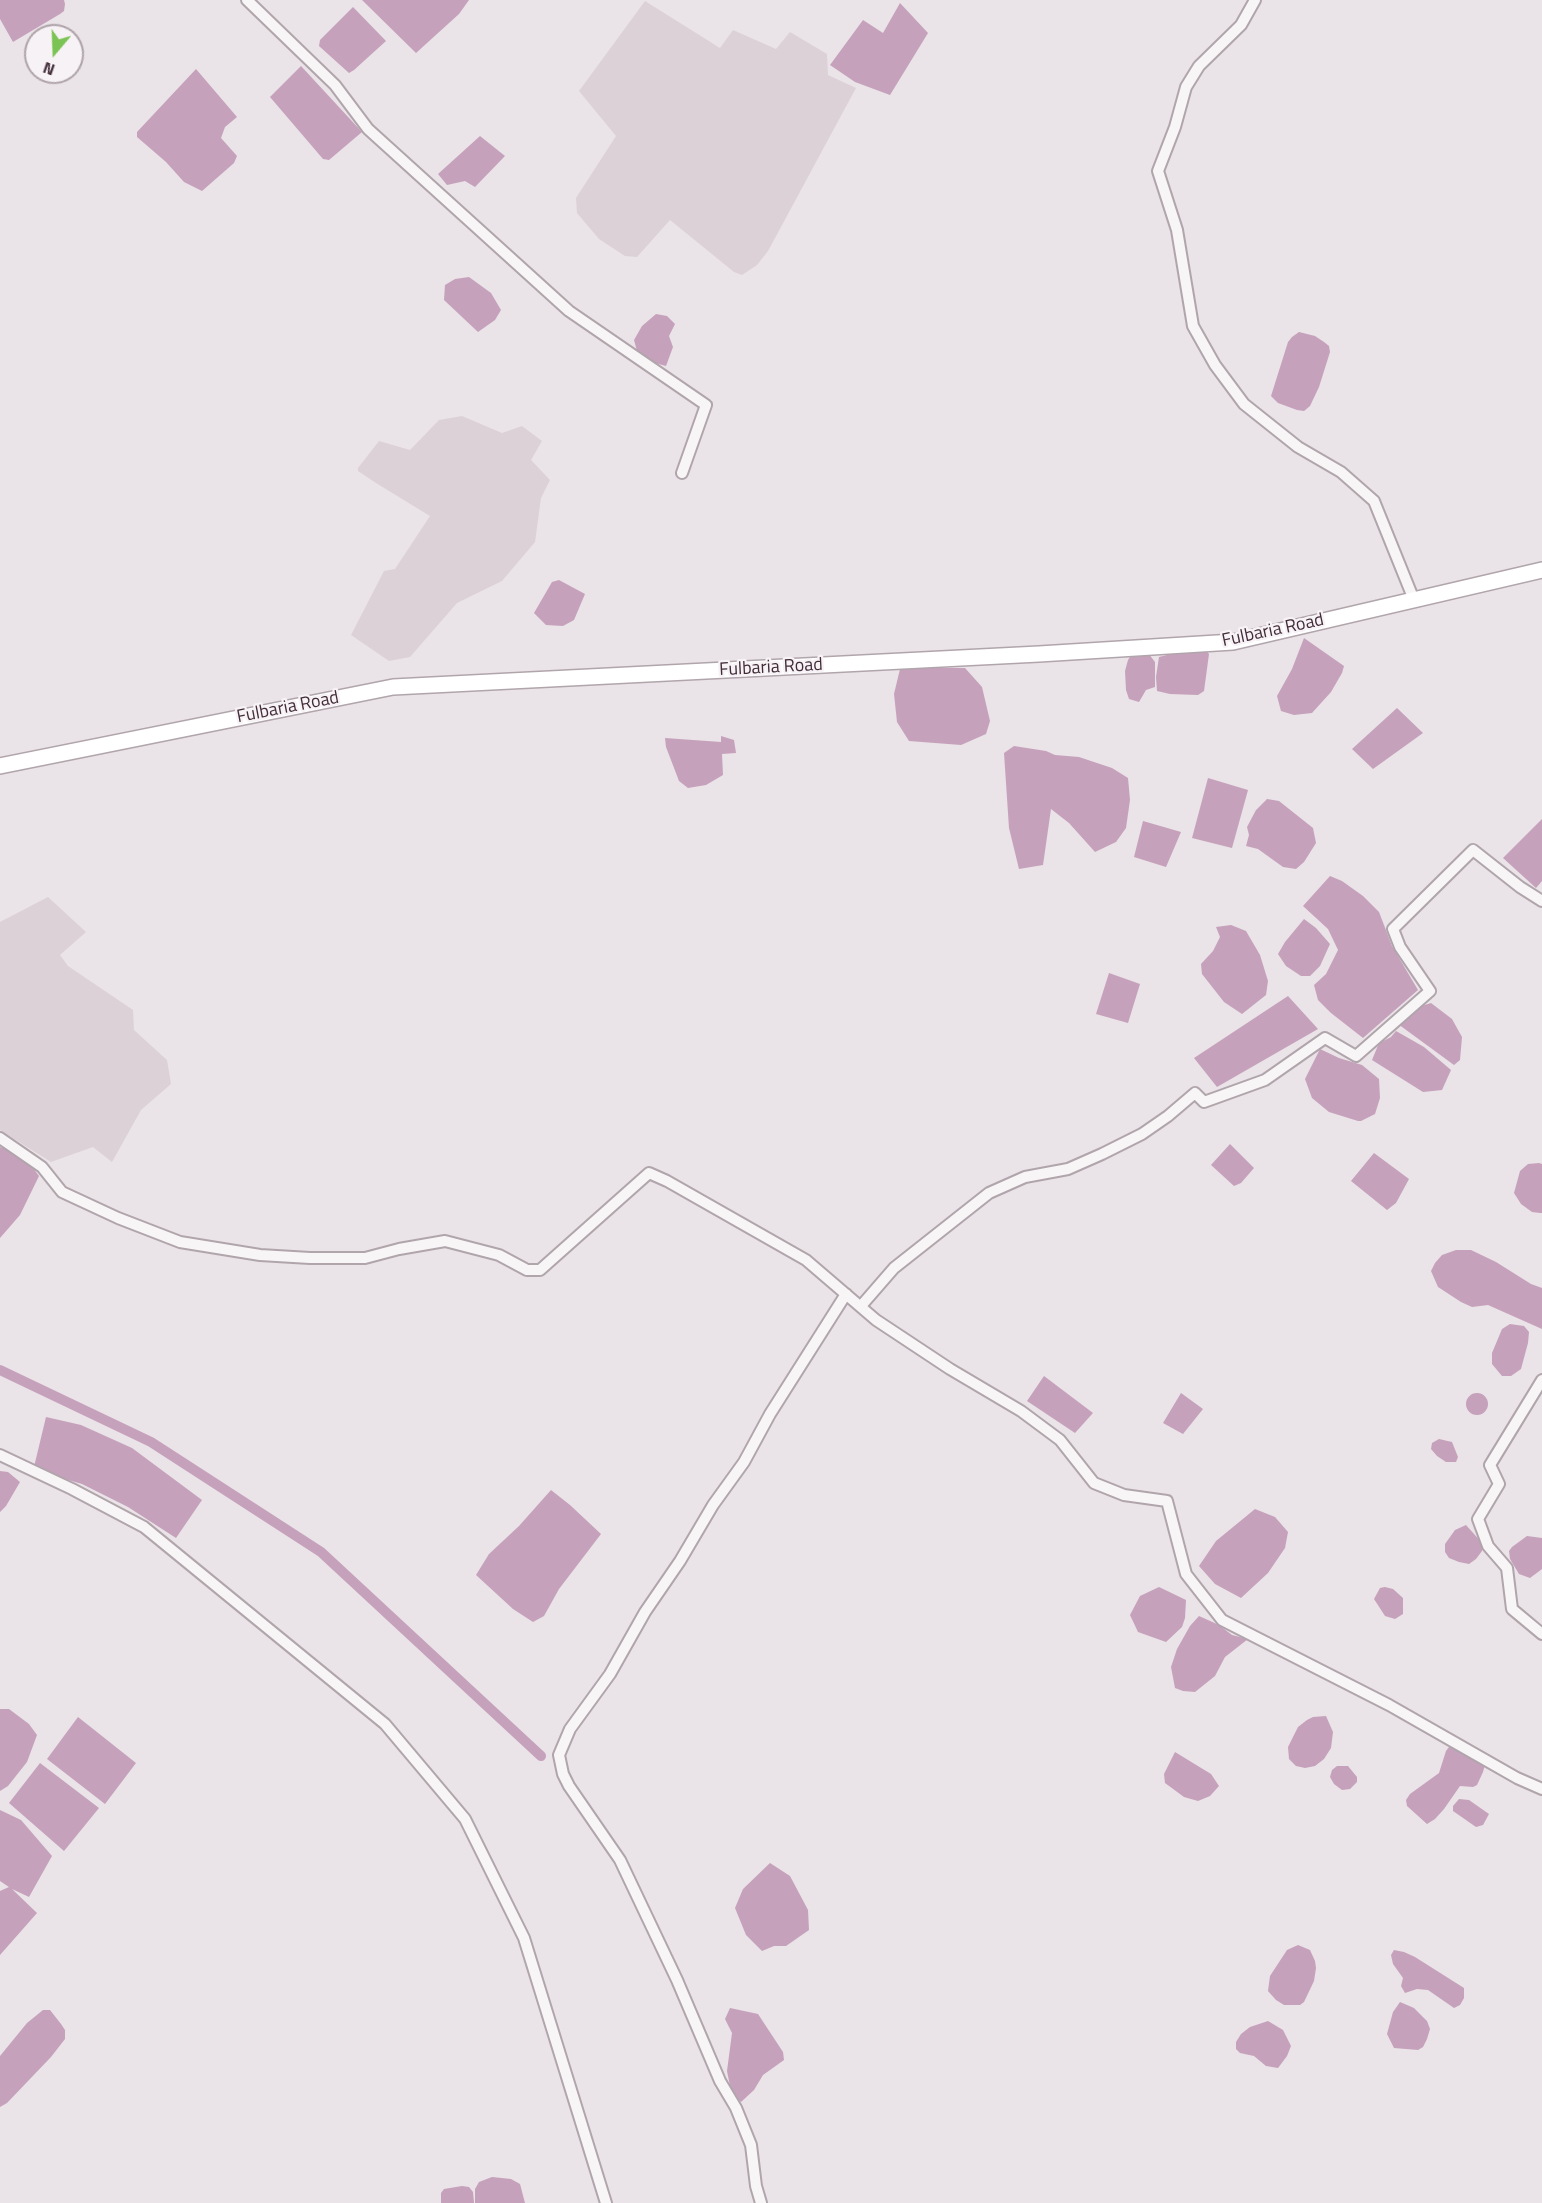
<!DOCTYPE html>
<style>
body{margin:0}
#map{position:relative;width:1542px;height:2203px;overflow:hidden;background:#eae3e7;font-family:"Titillium Web",sans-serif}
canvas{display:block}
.north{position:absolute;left:24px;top:24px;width:60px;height:60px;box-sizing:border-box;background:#f7f2f5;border:2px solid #aea3a9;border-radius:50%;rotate:199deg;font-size:16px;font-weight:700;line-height:24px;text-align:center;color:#412c38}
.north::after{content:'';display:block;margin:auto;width:21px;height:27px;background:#7bc354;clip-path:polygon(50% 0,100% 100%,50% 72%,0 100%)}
</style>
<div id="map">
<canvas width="1542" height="2203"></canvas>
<div class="north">N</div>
</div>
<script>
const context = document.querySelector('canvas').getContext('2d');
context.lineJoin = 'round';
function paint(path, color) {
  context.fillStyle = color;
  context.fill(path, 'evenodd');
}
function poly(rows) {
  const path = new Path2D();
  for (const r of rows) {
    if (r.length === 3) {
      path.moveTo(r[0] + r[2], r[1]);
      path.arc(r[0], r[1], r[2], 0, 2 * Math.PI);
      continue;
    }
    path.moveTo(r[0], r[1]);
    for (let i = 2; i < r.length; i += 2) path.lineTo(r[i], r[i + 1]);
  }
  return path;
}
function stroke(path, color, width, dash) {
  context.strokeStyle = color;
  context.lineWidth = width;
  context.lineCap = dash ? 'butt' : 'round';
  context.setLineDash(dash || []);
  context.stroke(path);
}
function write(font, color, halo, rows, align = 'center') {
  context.font = font + ' "Titillium Web",sans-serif';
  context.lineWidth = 4.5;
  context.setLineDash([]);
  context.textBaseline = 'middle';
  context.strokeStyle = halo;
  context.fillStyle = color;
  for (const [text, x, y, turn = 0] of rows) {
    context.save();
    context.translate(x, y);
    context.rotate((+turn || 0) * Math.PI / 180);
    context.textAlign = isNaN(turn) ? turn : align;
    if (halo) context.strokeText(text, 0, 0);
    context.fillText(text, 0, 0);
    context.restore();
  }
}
const built = poly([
 [645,1,720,48,733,30,776,49,790,32,827,54,828,75,856,88,768,251,757,265,742,275,734,272,670,220,637,257,625,256,599,239,577,213,576,198,616,136,579,91],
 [462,416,502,433,522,426,542,441,531,460,550,480,541,498,535,542,502,581,457,603,410,657,389,661,351,635,384,571,395,569,430,516,376,483,358,471,358,468,379,441,410,450,439,420],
 [48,897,86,932,60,955,68,966,133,1010,134,1030,167,1060,171,1084,141,1110,112,1162,93,1147,51,1162,0,1130,0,922]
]);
const water = poly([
 [0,0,64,0,65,4,64,11,60,14,13,42,0,19],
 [362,0,469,0,459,14,416,53],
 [900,3,928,33,890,95,855,82,830,65,863,20,883,33],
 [353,7,386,41,354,70,349,73,319,46,320,40],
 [301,66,362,132,329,160,323,159,270,97],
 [196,69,237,117,225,127,221,138,237,156,234,163,202,191,184,182,166,162,137,137,137,132],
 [480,136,505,156,475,187,465,181,447,185,438,174],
 [469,277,491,293,501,310,495,320,478,332,444,300,445,285,455,279],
 [656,314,667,316,675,324,669,336,673,347,666,366,655,363,637,351,634,340,642,326],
 [1299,332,1315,336,1324,342,1329,346,1330,352,1319,387,1310,406,1304,411,1297,410,1278,403,1271,396,1288,342,1292,337],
 [559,580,585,594,574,620,563,626,546,625,534,613,552,582],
 [1304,638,1344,666,1342,673,1331,692,1312,713,1294,715,1281,711,1277,696,1292,669],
 [1202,646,1209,654,1204,691,1198,695,1170,694,1157,691,1156,677,1159,657],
 [1145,649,1155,662,1155,687,1146,690,1139,702,1129,699,1126,690,1125,671,1128,660,1133,652],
 [922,668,965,668,982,687,990,721,986,734,961,745,909,741,897,722,894,694,900,669],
 [1397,708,1423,733,1373,769,1352,749],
 [721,736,734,740,736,753,722,754,723,775,706,785,688,788,679,781,666,747,665,738,721,742],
 [1014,746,1046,751,1055,755,1079,757,1112,768,1128,778,1130,800,1126,828,1116,842,1095,852,1069,823,1051,809,1043,865,1019,869,1009,828,1004,753],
 [1208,778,1248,790,1232,848,1192,838],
 [1267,799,1279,801,1313,828,1316,843,1304,862,1296,869,1283,867,1258,849,1246,846,1249,835,1247,827,1256,810],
 [1542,819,1542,881,1536,888,1503,858],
 [1143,821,1181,832,1166,867,1134,857],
 [1330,876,1342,881,1363,896,1379,912,1392,946,1418,990,1363,1038,1331,1013,1318,1000,1314,985,1326,974,1338,950,1328,929,1303,906],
 [1304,919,1316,928,1330,944,1320,966,1310,976,1301,976,1286,966,1278,954,1285,942],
 [1231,925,1246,931,1260,955,1268,981,1266,995,1242,1014,1224,1002,1202,974,1201,964,1213,951,1220,937,1216,927],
 [1109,973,1140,984,1128,1023,1096,1014],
 [1288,996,1318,1029,1217,1087,1194,1058],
 [1431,1003,1452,1019,1462,1037,1460,1060,1454,1065,1398,1024,1415,1008],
 [1396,1031,1424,1047,1451,1070,1442,1090,1423,1092,1372,1060,1379,1043,1391,1037],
 [1320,1049,1339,1058,1362,1065,1379,1079,1380,1098,1375,1114,1361,1121,1358,1121,1329,1112,1312,1098,1305,1079],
 [1230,1144,1254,1168,1241,1183,1234,1186,1211,1165],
 [0,1147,12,1151,33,1168,39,1176,20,1215,0,1238],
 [1374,1153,1409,1179,1396,1203,1387,1210,1351,1181],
 [1539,1163,1542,1164,1542,1213,1540,1213,1532,1212,1521,1204,1514,1193,1520,1171,1528,1164],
 [1456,1250,1471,1250,1496,1262,1531,1284,1542,1288,1542,1329,1488,1305,1472,1307,1461,1302,1438,1287,1431,1271,1435,1263,1442,1255],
 [1510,1324,1524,1326,1529,1332,1528,1343,1521,1369,1511,1376,1502,1376,1492,1364,1492,1353,1502,1329],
 [1044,1376,1093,1413,1075,1433,1027,1401],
 [1181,1393,1203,1409,1183,1434,1163,1423],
 [1477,1404,11],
 [46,1417,81,1425,132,1448,202,1500,176,1538,128,1507,82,1484,48,1474,34,1467],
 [1439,1439,1452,1442,1458,1457,1456,1462,1446,1462,1437,1456,1431,1449,1432,1443],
 [0,1471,8,1472,20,1482,6,1506,0,1512],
 [551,1490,570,1505,601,1534,559,1589,544,1616,533,1622,513,1609,476,1575,489,1554,519,1526],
 [1255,1509,1275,1517,1288,1532,1285,1548,1268,1573,1241,1598,1215,1584,1199,1566,1216,1541],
 [1466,1525,1483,1544,1482,1551,1476,1559,1469,1564,1459,1562,1449,1558,1445,1552,1445,1544,1455,1530],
 [1527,1536,1542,1538,1542,1569,1530,1578,1519,1574,1510,1559,1509,1551,1512,1547],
 [1159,1587,1186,1600,1185,1618,1182,1627,1166,1642,1138,1632,1130,1615,1140,1596],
 [1385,1587,1393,1589,1403,1598,1403,1614,1395,1619,1385,1616,1374,1599,1380,1588],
 [1199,1616,1219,1625,1232,1635,1248,1639,1225,1657,1215,1676,1195,1692,1183,1691,1175,1688,1171,1667,1177,1649,1190,1626],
 [0,1709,9,1709,29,1724,37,1735,27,1762,8,1786,0,1791],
 [1326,1716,1333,1732,1331,1748,1324,1759,1315,1766,1305,1768,1296,1766,1289,1759,1288,1747,1298,1727,1307,1720,1313,1717],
 [78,1717,136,1763,105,1804,47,1759],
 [1449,1747,1453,1747,1485,1765,1483,1772,1477,1785,1473,1787,1460,1786,1444,1809,1435,1819,1427,1824,1407,1806,1406,1800,1410,1794,1439,1773,1446,1751],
 [1175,1752,1211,1774,1219,1786,1210,1796,1198,1801,1184,1797,1165,1783,1164,1774],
 [40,1763,99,1808,64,1851,9,1803],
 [1337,1766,1348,1766,1357,1777,1357,1782,1350,1789,1342,1790,1334,1784,1330,1777,1332,1770],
 [1459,1799,1469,1800,1489,1814,1483,1825,1476,1827,1453,1811,1453,1806],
 [0,1810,21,1820,52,1856,29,1897,12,1889,37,1913,0,1955,0,1891,9,1887,0,1881],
 [770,1863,790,1876,808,1910,809,1930,786,1946,774,1946,762,1951,746,1935,735,1908,743,1889],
 [1298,1945,1310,1950,1315,1961,1316,1968,1314,1981,1304,2002,1300,2005,1284,2005,1276,2000,1268,1991,1270,1976,1287,1950],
 [1394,1950,1404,1952,1415,1957,1464,1988,1464,1998,1460,2005,1454,2008,1428,1990,1417,1989,1405,1993,1401,1986,1403,1978,1393,1964,1391,1955],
 [1400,2002,1414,2008,1427,2021,1430,2029,1427,2039,1423,2047,1418,2050,1394,2048,1387,2034,1393,2012],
 [730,2008,758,2014,783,2052,784,2060,763,2075,754,2090,741,2102,734,2096,730,2086,727,2071,732,2033,725,2019],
 [43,2010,50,2010,61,2024,65,2030,65,2039,51,2057,7,2103,0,2107,0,2056,27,2023],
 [1268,2021,1283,2030,1291,2046,1287,2056,1278,2068,1266,2066,1254,2056,1240,2053,1236,2049,1236,2042,1241,2034,1250,2027],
 [492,2177,511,2179,520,2184,525,2203,475,2203,475,2189,479,2182],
 [462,2186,469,2187,473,2192,474,2203,441,2203,441,2193,444,2189]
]);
const canal = poly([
 [0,1370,151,1442,321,1552,541,1756]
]);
const minor = poly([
 [247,0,335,85,368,129,569,311,706,405,682,473],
 [1255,0,1241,25,1199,66,1186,87,1175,127,1158,171,1177,230,1193,326,1215,365,1244,404,1298,447,1341,472,1374,501,1414,600],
 [0,1138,42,1167,62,1192,118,1218,180,1242,260,1255,310,1258,365,1258,399,1249,445,1241,499,1255,527,1270,540,1270,649,1173,667,1181,806,1260,876,1320,950,1369,1021,1411,1060,1440,1094,1483,1124,1495,1167,1501,1186,1574,1222,1620,1389,1705,1517,1778,1542,1789],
 [861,1306,894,1268,989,1193,1025,1177,1068,1169,1102,1154,1142,1134,1168,1116,1195,1093,1204,1102,1265,1080,1325,1038,1356,1056,1430,991,1400,947,1393,929,1473,850,1520,887,1542,901],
 [1542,1380,1490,1465,1499,1484,1478,1519,1488,1546,1507,1568,1512,1609,1542,1634],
 [0,1455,72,1489,144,1527,385,1724,465,1819,524,1938,606,2203],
 [761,2203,756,2186,751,2145,736,2108,720,2081,677,1980,620,1860,569,1786,563,1774,559,1755,570,1729,610,1674,645,1612,680,1561,713,1505,744,1462,770,1414,846,1294]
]);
const secondary = poly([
 [0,766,393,687,1039,654,1233,642,1542,570]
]);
const streetNames = [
 ["Fulbaria Road",1273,631,-12],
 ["Fulbaria Road",771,668,-3],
 ["Fulbaria Road",288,708,-11]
];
paint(built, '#dcd1d7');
paint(water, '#c6a1bb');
stroke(canal, '#c6a1bb', 10);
stroke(minor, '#b1a5ac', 14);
stroke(secondary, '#b1a5ac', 18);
stroke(minor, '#f8f5f7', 10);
stroke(secondary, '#fff', 15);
write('18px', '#412c38', '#f7f2f5', streetNames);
</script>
